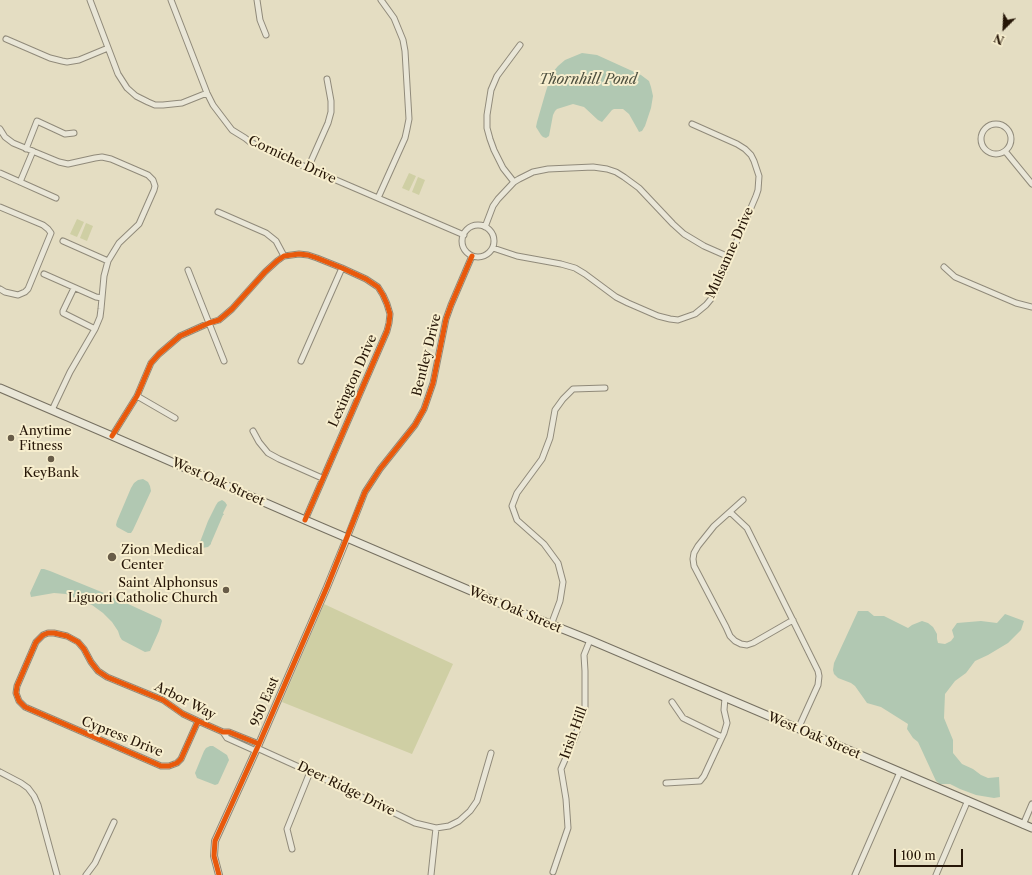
<!DOCTYPE html>
<style>
body{margin:0}
#map{position:relative;width:1032px;height:875px;overflow:hidden;background:#e4ddc2;font-family:"Libre Caslon Text",serif}
canvas{display:block}
.north{position:absolute;left:984px;top:8px;width:40px;height:40px;-webkit-text-stroke:3px #f7eece;paint-order:stroke;rotate:204deg;font-size:11px;font-weight:700;line-height:16px;text-align:center;color:#261607}
.north::after{content:'';display:block;margin:auto;width:14px;height:18px;background:#261607;clip-path:polygon(50% 0,100% 100%,50% 72%,0 100%)}
.scale{position:absolute;left:894px;top:849px;width:69px;height:18px;box-sizing:border-box;border:2px solid #261607;border-top:0;padding-left:5px;font-size:12px;line-height:14px;white-space:nowrap;color:#261607;-webkit-text-stroke:3px #f7eece;paint-order:stroke}
</style>
<div id="map">
<canvas width="1032" height="875"></canvas>
<div class="north">N</div>
<div class="scale">100 m</div>
</div>
<script>
const context = document.querySelector('canvas').getContext('2d');
context.lineJoin = 'round';
function paint(path, color) {
  context.fillStyle = color;
  context.fill(path, 'evenodd');
}
function poly(rows) {
  const path = new Path2D();
  for (const r of rows) {
    if (r.length === 3) {
      path.moveTo(r[0] + r[2], r[1]);
      path.arc(r[0], r[1], r[2], 0, 2 * Math.PI);
      continue;
    }
    path.moveTo(r[0], r[1]);
    for (let i = 2; i < r.length; i += 2) path.lineTo(r[i], r[i + 1]);
  }
  return path;
}
function stroke(path, color, width, dash) {
  context.strokeStyle = color;
  context.lineWidth = width;
  context.lineCap = dash ? 'butt' : 'round';
  context.setLineDash(dash || []);
  context.stroke(path);
}
function write(font, color, halo, rows, align = 'center') {
  context.font = font + ' "Libre Caslon Text",serif';
  context.lineWidth = 4;
  context.setLineDash([]);
  context.textBaseline = 'middle';
  context.strokeStyle = halo;
  context.fillStyle = color;
  for (const [text, x, y, turn = 0] of rows) {
    context.save();
    context.translate(x, y);
    context.rotate((+turn || 0) * Math.PI / 180);
    context.textAlign = isNaN(turn) ? turn : align;
    if (halo) context.strokeText(text, 0, 0);
    context.fillText(text, 0, 0);
    context.restore();
  }
}
const green = poly([
 [409,173,416,176,409,191,402,188],
 [418,177,425,180,419,195,412,192],
 [77,219,84,222,77,237,70,234],
 [86,223,93,226,87,241,80,238],
 [324,604,453,664,412,754,282,702]
]);
const water = poly([
 [582,53,597,55,641,75,649,81,651,87,653,96,651,108,645,126,642,131,639,132,638,130,629,114,623,109,614,109,612,110,602,122,598,120,584,107,573,104,557,109,555,111,553,115,549,136,546,138,543,137,541,135,536,127,537,122,546,91,552,73,558,66,565,60],
 [143,479,148,482,150,486,151,491,133,530,131,533,128,533,117,527,116,525,117,521,131,488,134,483,138,480],
 [222,500,225,502,227,505,223,513,224,515,223,515,211,543,211,544,208,547,202,548,200,542,208,521,216,505,218,502],
 [41,569,44,569,50,571,104,593,161,619,162,621,159,631,150,651,145,652,122,640,120,637,118,631,112,622,103,613,92,605,66,594,54,593,31,597,30,593],
 [858,611,868,611,874,616,884,616,908,628,912,625,922,621,928,623,933,627,937,634,937,639,938,643,945,644,951,641,954,637,952,630,957,623,981,621,997,623,1005,614,1024,621,1021,630,1008,643,988,655,975,661,966,673,955,681,945,694,944,718,953,740,953,753,962,764,973,769,981,775,988,778,999,777,1000,797,994,798,976,795,960,789,950,784,940,784,936,781,918,742,913,738,907,729,908,724,881,707,867,703,855,686,851,683,838,678,834,674,833,670,834,663],
 [210,746,213,746,227,755,229,760,219,782,218,784,215,785,197,778,195,773,204,751,206,748]
]);
const minor = poly([
 [90,0,118,74,127,88,136,96,148,102,155,105,163,105,182,103,207,93],
 [171,0,207,93,213,105,232,130,245,138,250,142,308,168,464,235],
 [257,0,260,20,266,35],
 [6,39,50,58,62,61,67,62,79,60,108,48],
 [996,139,15],
 [0,129,5,137,13,143,59,162,68,164,95,158,102,157,111,159,148,175,153,180,155,186,154,190,139,224,119,243,108,261,104,276,101,309,100,317,95,329,70,372,52,410],
 [26,149,37,121,65,134,74,133],
 [1005,151,1032,184],
 [308,168,328,123,331,112,331,101,327,79],
 [0,173,56,198],
 [20,182,33,151],
 [514,182,503,168,494,150,490,139,487,128,487,115,491,90,497,76,520,45],
 [378,198,405,138,407,129,409,119,405,51,403,40,394,18,381,0],
 [0,207,43,225,48,229,51,233,28,289,25,292,18,295,5,292,0,289],
 [218,212,266,233,276,241,284,256],
 [478,241,16],
 [485,227,493,206,498,199,514,182,519,179,533,172,548,169,593,167,607,169,616,172,624,177,639,188,673,224,684,234,704,246,729,257],
 [63,241,108,261],
 [493,248,517,256,561,264,575,268,585,274,616,297,628,303,658,316,670,319,678,320,695,314,706,305,711,299,715,292,756,196,758,190,759,176,754,161,751,155,745,149,737,144,692,124],
 [944,267,955,277,1016,303,1032,307],
 [188,270,224,361],
 [44,274,96,297,102,298],
 [74,288,63,311,63,313,95,329],
 [301,361,342,268],
 [137,396,175,418],
 [253,431,259,442,268,453,279,459,322,478],
 [112,436,137,396,151,363,159,354,180,336,209,323,219,320,225,315,232,309,265,272,277,261,284,256,299,254,308,255,317,258,342,268,366,279,378,287,383,295,387,304,390,314,389,323,387,331,305,520],
 [743,500,714,526,698,546,694,553,693,559,694,566,726,627,730,636,735,641,741,644,747,645,753,643,793,620],
 [730,512,747,528,818,671,819,676,818,685,798,729],
 [347,538,365,492,380,469,415,425,424,409,433,383,446,319,451,305,472,256],
 [551,625,560,601,563,582,558,563,544,544,517,520,512,506,517,493,542,459,550,438,555,410,563,399,573,389,605,388],
 [672,702,683,718,689,721,722,737],
 [198,721,181,759,177,763,169,766,161,766,25,707,19,701,16,693,17,686,36,642,43,635,48,633,54,633,67,636,78,642,84,649,91,662,98,671,107,677,163,700,183,714,198,721,223,732,229,732,259,744],
 [223,732,227,738,256,751],
 [257,748,310,772,415,823,436,828,449,826,459,821,470,811,477,801,491,753],
 [0,772,21,783,28,788,34,796,38,805,57,875],
 [666,783,700,781,704,776,724,733,727,723,724,710,725,698],
 [1023,825,1032,804],
 [292,849,287,829,310,772],
 [553,872,568,828,566,799,561,769,575,737,585,708,585,671,584,655,590,640],
 [86,875,95,863,114,822],
 [431,875,436,828],
 [855,875,900,772],
 [936,875,968,800]
]);
const tertiary = poly([
 [219,875,214,856,215,841,259,744,327,587,347,538]
]);
const secondary = poly([
 [0,388,112,436,305,520,525,614,590,640,1032,828]
]);
const cycleway = poly([
 [112,436,137,396,151,363,159,354,180,336,209,323,219,320,225,315,232,309,265,272,277,261,284,256,299,254,308,255,317,258,342,268,366,279,378,287,383,295,387,304,390,314,389,323,387,331,305,520],
 [198,721,181,759,177,763,169,766,161,766,25,707,19,701,16,693,17,686,36,642,43,635,48,633,54,633,67,636,78,642,84,649,91,662,98,671,107,677,163,700,183,714,198,721,223,732,229,732,259,744],
 [219,875,214,856,215,841,259,744,327,587,365,492,380,469,415,425,424,409,433,383,446,319,451,305,472,256]
]);
const markers = [
 [11,438,4,"#685c48"],
 [51,459,4,"#685c48"],
 [112,557,5,"#685c48"],
 [226,590,4,"#685c48"]
];
const streetNames = [
 ["Corniche Drive",292,160,25],
 ["Mulsanne Drive",730,253,-66],
 ["Bentley Drive",427,355,-76],
 ["Lexington Drive",353,381,-66],
 ["West Oak Street",218,482,24],
 ["West Oak Street",515,610,23],
 ["Arbor Way",185,701,27],
 ["950 East",265,702,-67],
 ["Irish Hill",574,733,-70],
 ["West Oak Street",814,736,23],
 ["Cypress Drive",122,737,22],
 ["Deer Ridge Drive",346,789,26]
];
const poiNames = [
 ["Anytime",19,431],
 ["Fitness",19,446],
 ["KeyBank",51,473,"center"],
 ["Zion Medical",121,550],
 ["Center",121,565],
 ["Saint Alphonsus",218,583,"right"],
 ["Liguori Catholic Church",218,598,"right"]
];
const waterNames = [
 ["Thornhill Pond",588,80]
];
paint(green, '#cfcfa4');
paint(water, '#b1c8b2');
stroke(minor, '#908a7a', 7);
stroke(tertiary, '#908a7a', 8);
stroke(secondary, '#767061', 9);
stroke(minor, '#e9e6d7', 5);
stroke(tertiary, '#e9e6d7', 6);
stroke(secondary, '#e9e6d7', 7);
stroke(cycleway, '#e8590c', 5);
for (const [x, y, r, color] of markers) {
  const dot = new Path2D();
  dot.arc(x, y, r, 0, 2 * Math.PI);
  context.fillStyle = color;
  context.fill(dot);
  stroke(dot, '#f7eece', 1.5);
}
write('13px', '#261607', '#f7eece', streetNames);
write('13px', '#261607', '#f7eece', poiNames, 'left');
write('italic 14px', '#4f5140', '#f7eece', waterNames);
</script>
